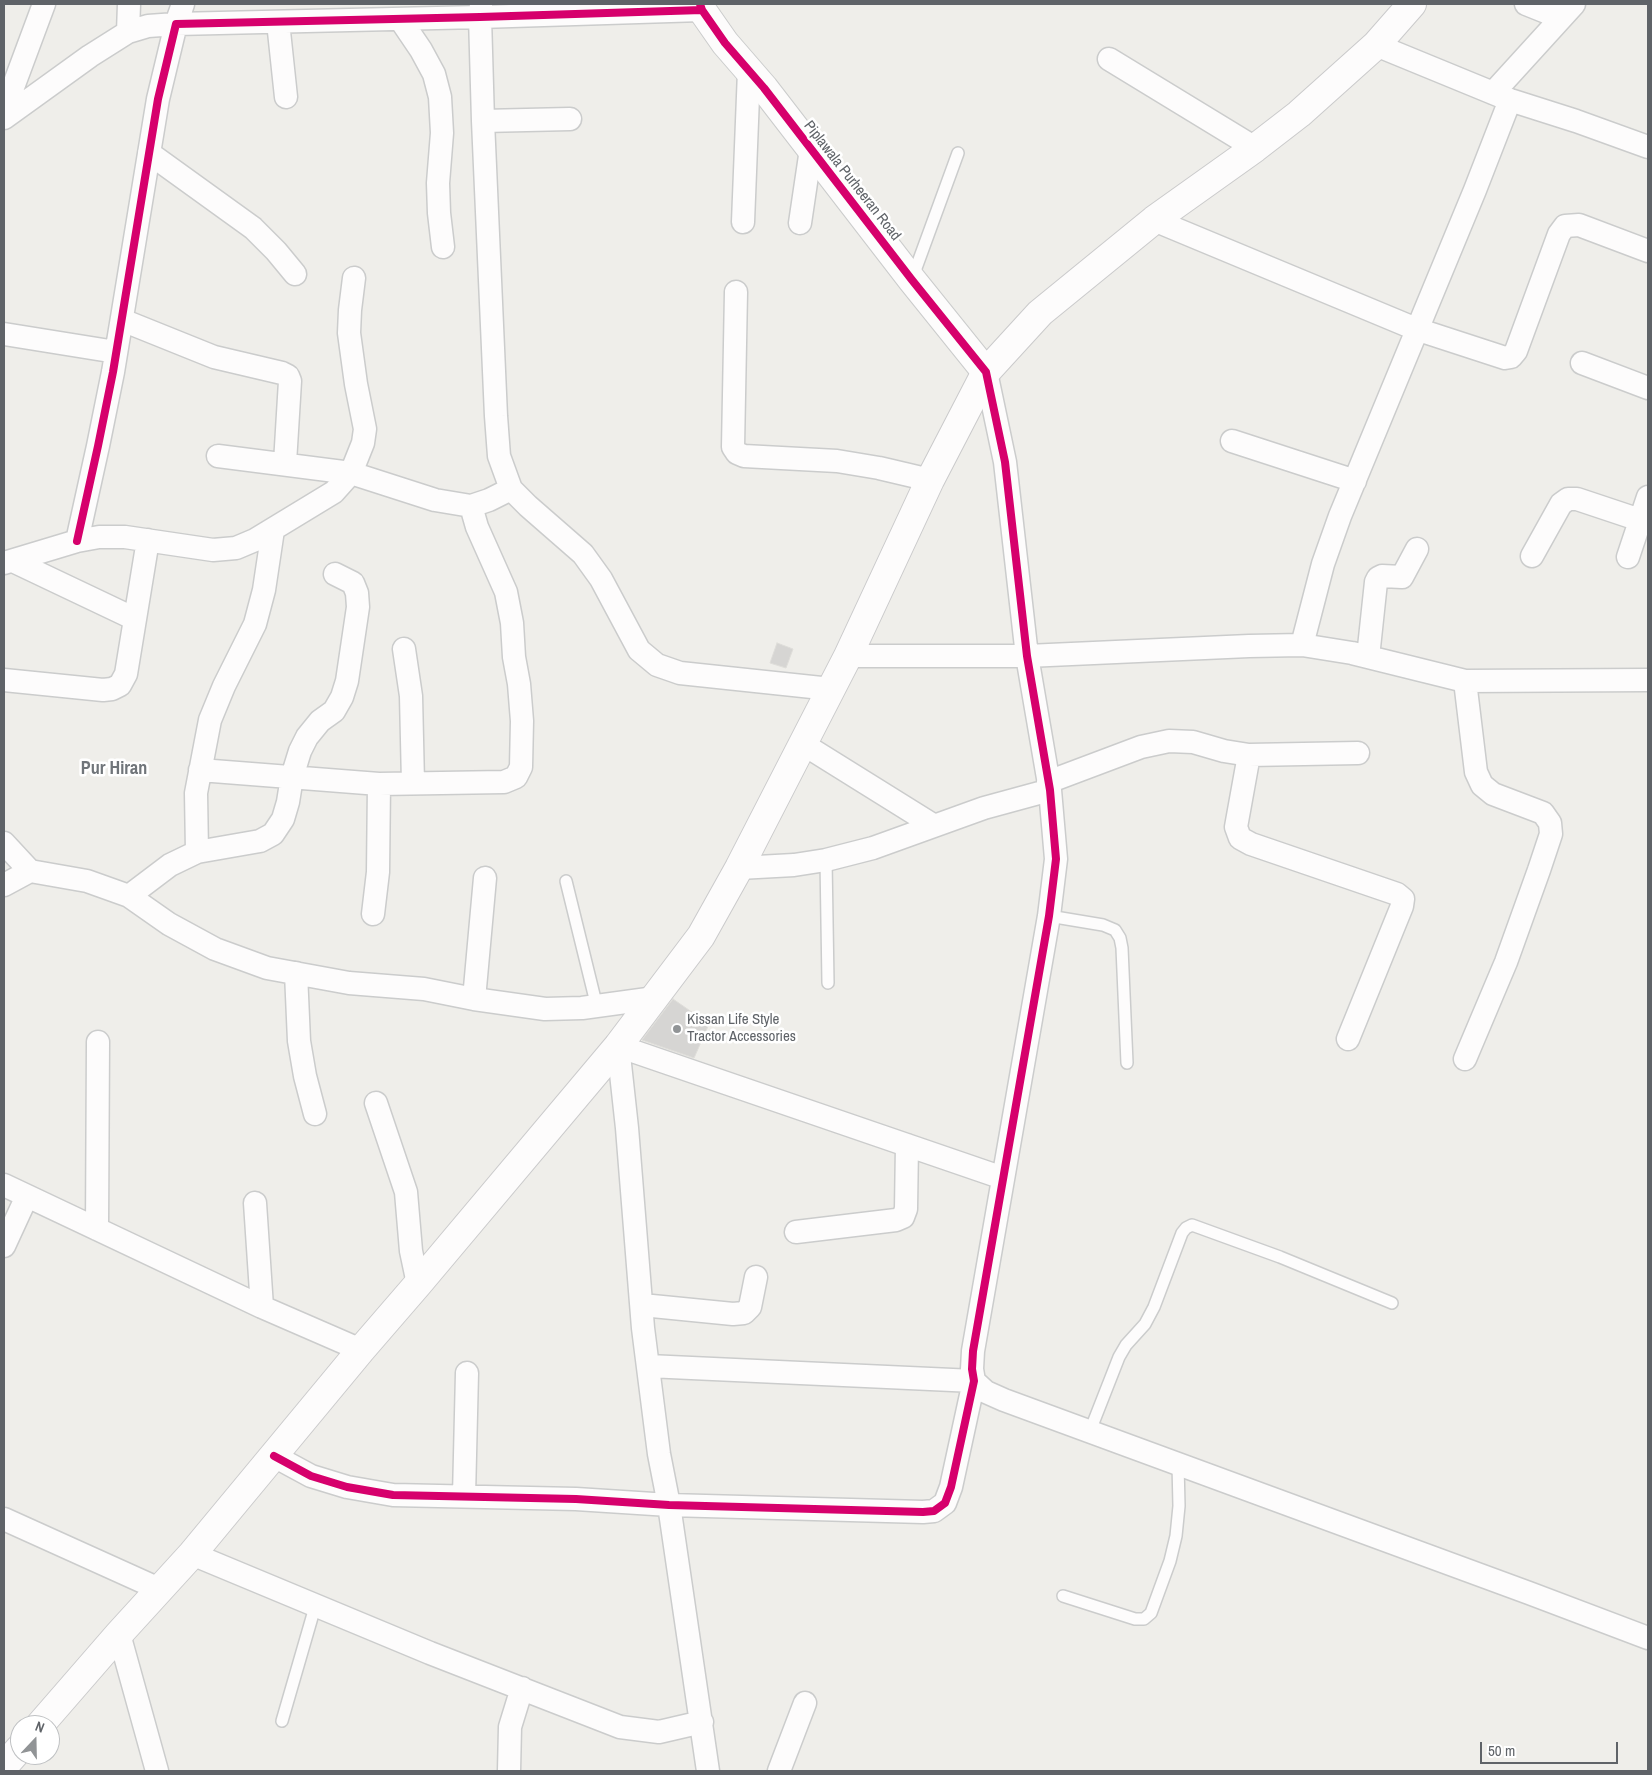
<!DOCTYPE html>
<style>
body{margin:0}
#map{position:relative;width:1652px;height:1775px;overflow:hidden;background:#efeeea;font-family:"Archivo Narrow",sans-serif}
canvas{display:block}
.frame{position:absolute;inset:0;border:5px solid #5f6368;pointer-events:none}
.north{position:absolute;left:10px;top:1715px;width:50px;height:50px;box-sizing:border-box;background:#fff;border:1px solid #bfc1c3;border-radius:50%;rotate:21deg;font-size:14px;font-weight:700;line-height:20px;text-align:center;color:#5f6368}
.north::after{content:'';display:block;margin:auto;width:18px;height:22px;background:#919496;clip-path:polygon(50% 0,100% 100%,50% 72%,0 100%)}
.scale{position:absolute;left:1480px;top:1742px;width:138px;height:22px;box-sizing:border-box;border:2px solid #5f6368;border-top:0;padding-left:6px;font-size:15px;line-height:18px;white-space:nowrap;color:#5f6368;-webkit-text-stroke:4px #fff;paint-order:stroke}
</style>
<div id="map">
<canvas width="1652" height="1775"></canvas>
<div class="frame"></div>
<div class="north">N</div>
<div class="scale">50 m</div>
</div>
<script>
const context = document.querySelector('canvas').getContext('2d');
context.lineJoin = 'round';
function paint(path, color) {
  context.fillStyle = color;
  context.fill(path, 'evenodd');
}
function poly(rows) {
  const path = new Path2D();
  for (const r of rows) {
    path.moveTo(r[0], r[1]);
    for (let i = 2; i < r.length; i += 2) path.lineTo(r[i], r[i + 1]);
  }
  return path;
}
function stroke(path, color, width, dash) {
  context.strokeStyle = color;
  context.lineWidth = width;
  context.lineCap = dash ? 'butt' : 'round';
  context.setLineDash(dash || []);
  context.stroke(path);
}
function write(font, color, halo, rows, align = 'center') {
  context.font = font + ' "Archivo Narrow",sans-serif';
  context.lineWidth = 5;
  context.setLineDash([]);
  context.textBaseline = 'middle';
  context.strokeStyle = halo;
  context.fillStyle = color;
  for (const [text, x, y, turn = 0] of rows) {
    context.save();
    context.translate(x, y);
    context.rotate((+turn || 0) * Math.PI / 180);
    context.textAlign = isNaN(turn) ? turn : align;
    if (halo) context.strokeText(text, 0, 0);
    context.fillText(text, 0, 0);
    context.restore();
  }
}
const building = poly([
 [777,643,793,649,786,668,770,663,777,643],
 [673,999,709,1024,694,1058,642,1040,673,999]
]);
const service = poly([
 [912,279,958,153],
 [826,860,828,983],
 [566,881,597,1007],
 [1049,916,1103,925,1115,930,1120,938,1122,948,1127,1063],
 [1090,1431,1119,1357,1126,1345,1145,1324,1154,1307,1182,1233,1186,1228,1192,1225,1280,1257,1392,1303],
 [1063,1596,1135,1619,1144,1619,1151,1613,1170,1561,1176,1536,1179,1506,1178,1464],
 [282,1721,315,1607]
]);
const minor = poly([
 [481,4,480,17,483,121,496,416,499,456,511,489,528,506,583,554,601,579,639,650,657,665,680,673,831,689],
 [1526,4,1561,18],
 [400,19,421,50,434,74,440,97,442,133,438,183,439,213,443,247],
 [278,22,286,97],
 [128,32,129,4],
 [1376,45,1510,100,1576,121,1648,147],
 [1109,59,1255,148],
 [1493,93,1574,4],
 [13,110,11,101,12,90,44,4],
 [4,118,90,56,128,32,148,26,176,24,183,4],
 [483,121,570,119],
 [149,153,253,228,276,251,295,274],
 [1154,220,1416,329,1505,358,1511,357,1516,351,1559,234,1565,226,1579,225,1648,251],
 [743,222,749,71],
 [800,223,811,149],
 [736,292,733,447,737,453,744,456,837,461,879,468,930,480],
 [122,320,214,357,282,373,288,376,290,381,285,463],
 [4,334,116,352],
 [1582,363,1648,388],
 [1232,441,1355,481],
 [218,456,351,473,435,500,471,506,489,500,511,489],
 [77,541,98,446,113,372,158,99,176,24,480,17,702,10],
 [1532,556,1561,504,1568,499,1577,499,1640,520],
 [1628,557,1648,497],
 [13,561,135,619],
 [4,563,77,541,99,537,125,537,213,550,236,548,255,540,334,492,351,473,363,443,365,429,356,384,349,333,350,310,354,278],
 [1302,645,1323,564,1340,516,1475,190,1510,100],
 [404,649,411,696,413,783],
 [848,656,1027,656,1249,646,1302,645,1352,653,1465,681,1648,680],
 [1368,657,1376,582,1378,578,1382,576,1402,577,1417,549],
 [4,680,103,690,112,689,120,685,126,674,148,540],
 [1465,681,1476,772,1482,785,1493,794,1543,813,1550,823,1551,834,1539,870,1506,962,1465,1059],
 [803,744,933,825],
 [1249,755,1236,827,1240,838,1251,844,1397,894,1403,899,1402,906,1348,1039],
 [200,770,379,784,504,782,516,777,521,767,522,721,519,684,514,657,512,623,506,592,477,527,471,506],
 [1048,782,1141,747,1169,741,1193,742,1224,751,1249,755,1358,753],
 [4,843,30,871,87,881,129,896,170,865,197,852,260,841,273,834,283,819,288,802,292,777,300,751,307,737,320,721,334,711,342,697,347,681,358,607,357,593,353,583,335,574],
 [197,852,196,793,210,720,224,686,255,624,264,590,273,530],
 [739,868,794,865,826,860,873,848,984,808,1050,790],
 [4,885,30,871],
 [129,896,169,924,215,949,267,968,349,983,424,989,474,999,545,1009,582,1008,655,998],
 [373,914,378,872,379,784],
 [296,973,299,1041,305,1076,315,1114],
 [474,999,485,878],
 [376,1103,406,1192,411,1251,418,1284],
 [4,1185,262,1307,361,1350],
 [255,1203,262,1307],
 [97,1229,98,1042],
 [796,1232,896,1220,903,1217,906,1209,907,1145],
 [4,1246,27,1196],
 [642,1305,733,1314,744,1313,750,1307,756,1277],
 [648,1366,974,1381,986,1392,1004,1400,1529,1593,1648,1638],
 [274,1456,311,1476,347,1487,393,1495,576,1499,669,1505,923,1512,934,1511,945,1503,951,1487,974,1381,972,1369,973,1351,1049,916,1056,859,1050,790,1027,656,1005,462,986,372],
 [464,1496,467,1373],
 [4,1519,159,1589],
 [192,1554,430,1653,620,1727,659,1732,702,1722],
 [119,1634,157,1771],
 [509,1771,510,1727,522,1688],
 [708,1771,669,1505,659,1454,643,1328,627,1128,618,1046,1003,1178],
 [779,1771,805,1703]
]);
const tertiary = poly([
 [700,4,702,10,725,43,764,88,912,280,986,372]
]);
const secondary = poly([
 [40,1725,119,1634,192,1554,361,1350,418,1284,618,1046,701,936,739,868,848,656,930,480,986,372,1040,313,1154,220,1255,148,1299,114,1376,45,1412,4],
 [4,1766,20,1748]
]);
const cycleway = poly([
 [77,541,98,446,113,372,158,99,176,24,480,17,702,10],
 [274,1456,311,1476,347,1487,393,1495,576,1499,669,1505,923,1512,934,1511,945,1503,951,1487,974,1381,972,1369,973,1351,1049,916,1056,859,1050,790,1027,656,1005,462,986,372,912,280,764,88,725,43,702,10,700,4]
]);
const markers = [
 [677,1029,5,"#919496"]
];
const streetNames = [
 ["Piplawala Purheeran Road",852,181,52]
];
const poiNames = [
 ["Kissan Life Style",687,1020],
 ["Tractor Accessories",687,1037]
];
const quarterNames = [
 ["Pur Hiran",114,769]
];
paint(building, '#d6d5d3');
stroke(building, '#deddd9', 1);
stroke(service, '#cbcccc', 14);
stroke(minor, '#cbcccc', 25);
stroke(tertiary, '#cbcccc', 30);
stroke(secondary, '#cacacb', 30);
stroke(service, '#fdfcfc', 11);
stroke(minor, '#fdfcfc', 22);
stroke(tertiary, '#fdfcfc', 28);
stroke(secondary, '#fdfcfc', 28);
stroke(cycleway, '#d6006c', 8);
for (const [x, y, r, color] of markers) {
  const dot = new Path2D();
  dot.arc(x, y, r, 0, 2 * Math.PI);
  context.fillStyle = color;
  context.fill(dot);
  stroke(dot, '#fff', 2);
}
write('15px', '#5f6368', '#fff', streetNames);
write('15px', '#5f6368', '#fff', poiNames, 'left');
write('bold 18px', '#70757a', '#fff', quarterNames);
</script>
